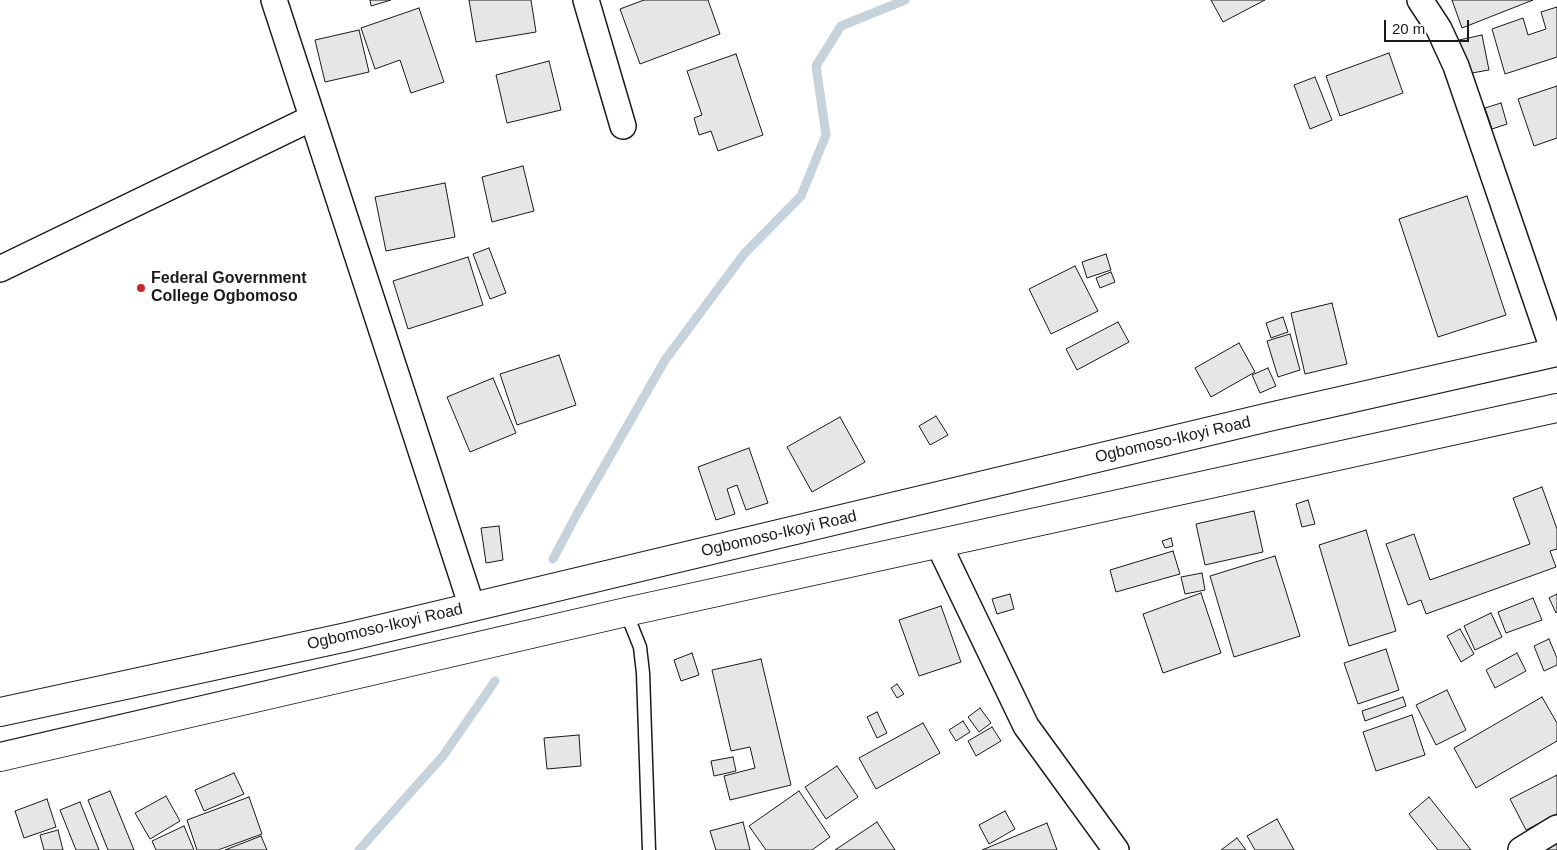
<!DOCTYPE html>
<style>
body{margin:0}
#map{position:relative;width:1557px;height:850px;overflow:hidden;background:#fff;font-family:Arial,sans-serif}
canvas{display:block}
.scale{position:absolute;left:1384px;top:20px;width:85px;height:22px;box-sizing:border-box;border:2px solid #1a1a1a;border-top:0;padding-left:6px;font-size:15px;line-height:18px;white-space:nowrap;color:#1a1a1a;-webkit-text-stroke:4px #fff;paint-order:stroke}
</style>
<div id="map">
<canvas width="1557" height="850"></canvas>
<div class="scale">20 m</div>
</div>
<script>
const context = document.querySelector('canvas').getContext('2d');
context.lineJoin = 'round';
function poly(rows) {
  const path = new Path2D();
  for (const r of rows) {
    path.moveTo(r[0], r[1]);
    for (let i = 2; i < r.length; i += 2) path.lineTo(r[i], r[i + 1]);
  }
  return path;
}
function stroke(path, color, width, dash) {
  context.strokeStyle = color;
  context.lineWidth = width;
  context.lineCap = dash ? 'butt' : 'round';
  context.setLineDash(dash || []);
  context.stroke(path);
}
function paint(path, color) {
  context.fillStyle = color;
  context.fill(path, 'evenodd');
}
function write(font, color, halo, rows, align = 'center') {
  context.font = font + ' Arial,sans-serif';
  context.lineWidth = 4;
  context.setLineDash([]);
  context.textBaseline = 'middle';
  context.strokeStyle = halo;
  context.fillStyle = color;
  for (const [text, x, y, turn = 0] of rows) {
    context.save();
    context.translate(x, y);
    context.rotate((+turn || 0) * Math.PI / 180);
    context.textAlign = isNaN(turn) ? turn : align;
    if (halo) context.strokeText(text, 0, 0);
    context.fillText(text, 0, 0);
    context.restore();
  }
}
const stream = poly([
 [553,559,578,512,665,360,744,254,801,196,826,135,816,66,841,26,905,0],
 [359,850,443,756,495,681]
]);
const building = poly([
 [370,0,391,0,371,6,370,0],
 [469,0,531,0,536,32,476,42,469,0],
 [644,0,708,0,720,34,640,64,620,9,644,0],
 [1211,0,1265,0,1223,22,1211,0],
 [1452,0,1533,0,1462,28,1452,0],
 [1557,7,1557,57,1505,74,1492,29,1523,18,1528,35,1546,29,1541,12,1557,7],
 [419,8,444,82,411,93,400,60,375,69,361,28,419,8],
 [359,30,369,72,325,82,315,40,359,30],
 [1482,35,1489,70,1466,74,1459,40,1482,35],
 [1389,53,1403,93,1340,116,1326,76,1389,53],
 [736,54,763,135,718,151,711,131,699,135,694,118,702,115,687,71,736,54],
 [549,61,561,110,507,123,496,75,549,61],
 [1315,77,1332,120,1310,129,1294,85,1315,77],
 [1557,86,1557,138,1534,146,1518,99,1557,86],
 [1501,103,1507,124,1492,129,1485,108,1501,103],
 [523,166,534,211,492,222,482,177,523,166],
 [445,183,455,237,386,251,375,197,445,183],
 [1467,196,1506,315,1438,337,1399,219,1467,196],
 [489,248,506,293,490,299,473,254,489,248],
 [1106,254,1111,270,1087,278,1082,262,1106,254],
 [468,257,483,305,408,329,393,281,468,257],
 [1075,266,1098,311,1051,334,1029,289,1075,266],
 [1111,272,1115,282,1100,288,1096,278,1111,272],
 [1332,303,1347,364,1305,374,1291,313,1332,303],
 [1283,317,1288,332,1271,338,1266,323,1283,317],
 [1118,322,1129,342,1077,370,1066,349,1118,322],
 [1290,334,1300,370,1278,377,1267,341,1290,334],
 [1239,343,1255,372,1211,397,1195,368,1239,343],
 [559,355,576,405,517,425,500,374,559,355],
 [1268,368,1276,386,1260,393,1252,375,1268,368],
 [493,378,516,433,470,452,447,397,493,378],
 [936,416,948,435,930,445,919,426,936,416],
 [840,417,865,462,812,492,787,447,840,417],
 [749,448,768,503,746,510,737,485,727,489,735,514,716,520,698,467,749,448],
 [1542,487,1557,529,1557,549,1550,551,1556,567,1426,614,1421,600,1408,605,1386,544,1414,534,1430,580,1530,544,1513,498,1542,487],
 [1308,500,1315,524,1302,527,1296,504,1308,500],
 [1254,511,1263,552,1205,565,1196,524,1254,511],
 [499,526,503,560,486,563,481,528,499,526],
 [1366,530,1396,631,1349,646,1319,545,1366,530],
 [1171,538,1173,546,1165,548,1162,541,1171,538],
 [1173,551,1180,574,1116,592,1110,570,1173,551],
 [1275,556,1300,636,1234,657,1210,576,1275,556],
 [1202,573,1205,590,1185,594,1181,577,1202,573],
 [1201,593,1221,653,1163,673,1143,614,1201,593],
 [1010,594,1014,609,997,614,992,599,1010,594],
 [1557,594,1557,612,1556,613,1549,598,1557,594],
 [1533,598,1542,620,1506,633,1498,612,1533,598],
 [941,606,961,662,919,676,899,620,941,606],
 [1491,613,1502,637,1475,650,1464,626,1491,613],
 [1460,629,1474,654,1461,662,1447,636,1460,629],
 [1549,639,1557,658,1557,665,1544,671,1534,646,1549,639],
 [1386,649,1399,690,1358,704,1344,663,1386,649],
 [692,653,699,675,681,681,674,660,692,653],
 [1517,653,1526,671,1495,688,1486,670,1517,653],
 [761,659,791,785,730,800,724,776,755,768,750,747,731,751,712,670,761,659],
 [897,684,904,694,897,698,891,688,897,684],
 [1447,690,1466,730,1436,745,1416,705,1447,690],
 [1403,697,1406,706,1365,721,1362,711,1403,697],
 [1542,697,1557,723,1557,741,1476,788,1454,748,1542,697],
 [980,708,991,723,979,732,968,717,980,708],
 [877,712,887,733,877,738,867,717,877,712],
 [1412,715,1425,755,1376,771,1363,732,1412,715],
 [963,721,970,732,956,741,949,730,963,721],
 [923,723,940,753,876,789,859,758,923,723],
 [992,727,1001,741,976,756,968,741,992,727],
 [579,735,581,766,547,769,544,738,579,735],
 [733,757,736,771,714,776,711,761,733,757],
 [837,766,858,797,826,819,805,787,837,766],
 [234,773,244,794,204,811,195,790,234,773],
 [1557,775,1557,814,1526,830,1510,799,1557,775],
 [110,791,134,850,108,850,88,800,110,791],
 [799,791,830,837,812,850,766,850,749,826,799,791],
 [166,796,180,821,150,839,135,813,166,796],
 [249,797,262,834,218,850,197,850,187,820,249,797],
 [1429,797,1471,850,1438,850,1409,814,1429,797],
 [47,799,56,827,24,838,15,811,47,799],
 [80,802,99,850,76,850,60,810,80,802],
 [1005,811,1015,829,989,844,979,825,1005,811],
 [1277,819,1294,850,1255,850,1247,836,1277,819],
 [743,822,750,850,716,850,710,831,743,822],
 [877,822,895,850,835,850,877,822],
 [1047,823,1057,850,982,850,1047,823],
 [184,826,194,850,156,850,152,841,184,826],
 [58,830,63,850,44,850,40,835,58,830],
 [261,836,267,850,225,850,261,836],
 [1237,838,1246,850,1221,850,1237,838],
 [1557,838,1557,850,1536,850,1557,838]
]);
const service = poly([
 [626,612,640,647,643,673,649,850]
]);
const minor = poly([
 [274,0,472,607],
 [586,0,623,126],
 [1420,0,1439,29,1456,66,1554,352],
 [0,269,312,118],
 [938,543,1026,726,1116,850],
 [1521,850,1557,828]
]);
const primary = poly([
 [0,712,347,637,1269,417,1557,352],
 [0,757,626,612,1557,408]
]);
const markers = [
 [141,288,5,"#c62828"]
];
const poiNames = [
 ["Federal Government",151,279],
 ["College Ogbomoso",151,297]
];
const streetNames = [
 ["Ogbomoso-Ikoyi Road",1173,440,-13],
 ["Ogbomoso-Ikoyi Road",779,534,-13],
 ["Ogbomoso-Ikoyi Road",385,627,-13]
];
stroke(stream, '#c6d2dc', 9);
paint(building, '#e6e6e6');
stroke(building, '#1a1a1a', 1);
stroke(service, '#1a1a1a', 15);
stroke(minor, '#1a1a1a', 28);
stroke(primary, '#1a1a1a', 30);
stroke(service, '#fff', 12);
stroke(minor, '#fff', 25);
stroke(primary, '#fff', 28);
for (const [x, y, r, color] of markers) {
  const dot = new Path2D();
  dot.arc(x, y, r, 0, 2 * Math.PI);
  context.fillStyle = color;
  context.fill(dot);
  stroke(dot, '#fff', 2);
}
write('bold 16px', '#1a1a1a', '#fff', poiNames, 'left');
write('16px', '#1a1a1a', '#fff', streetNames);
</script>
